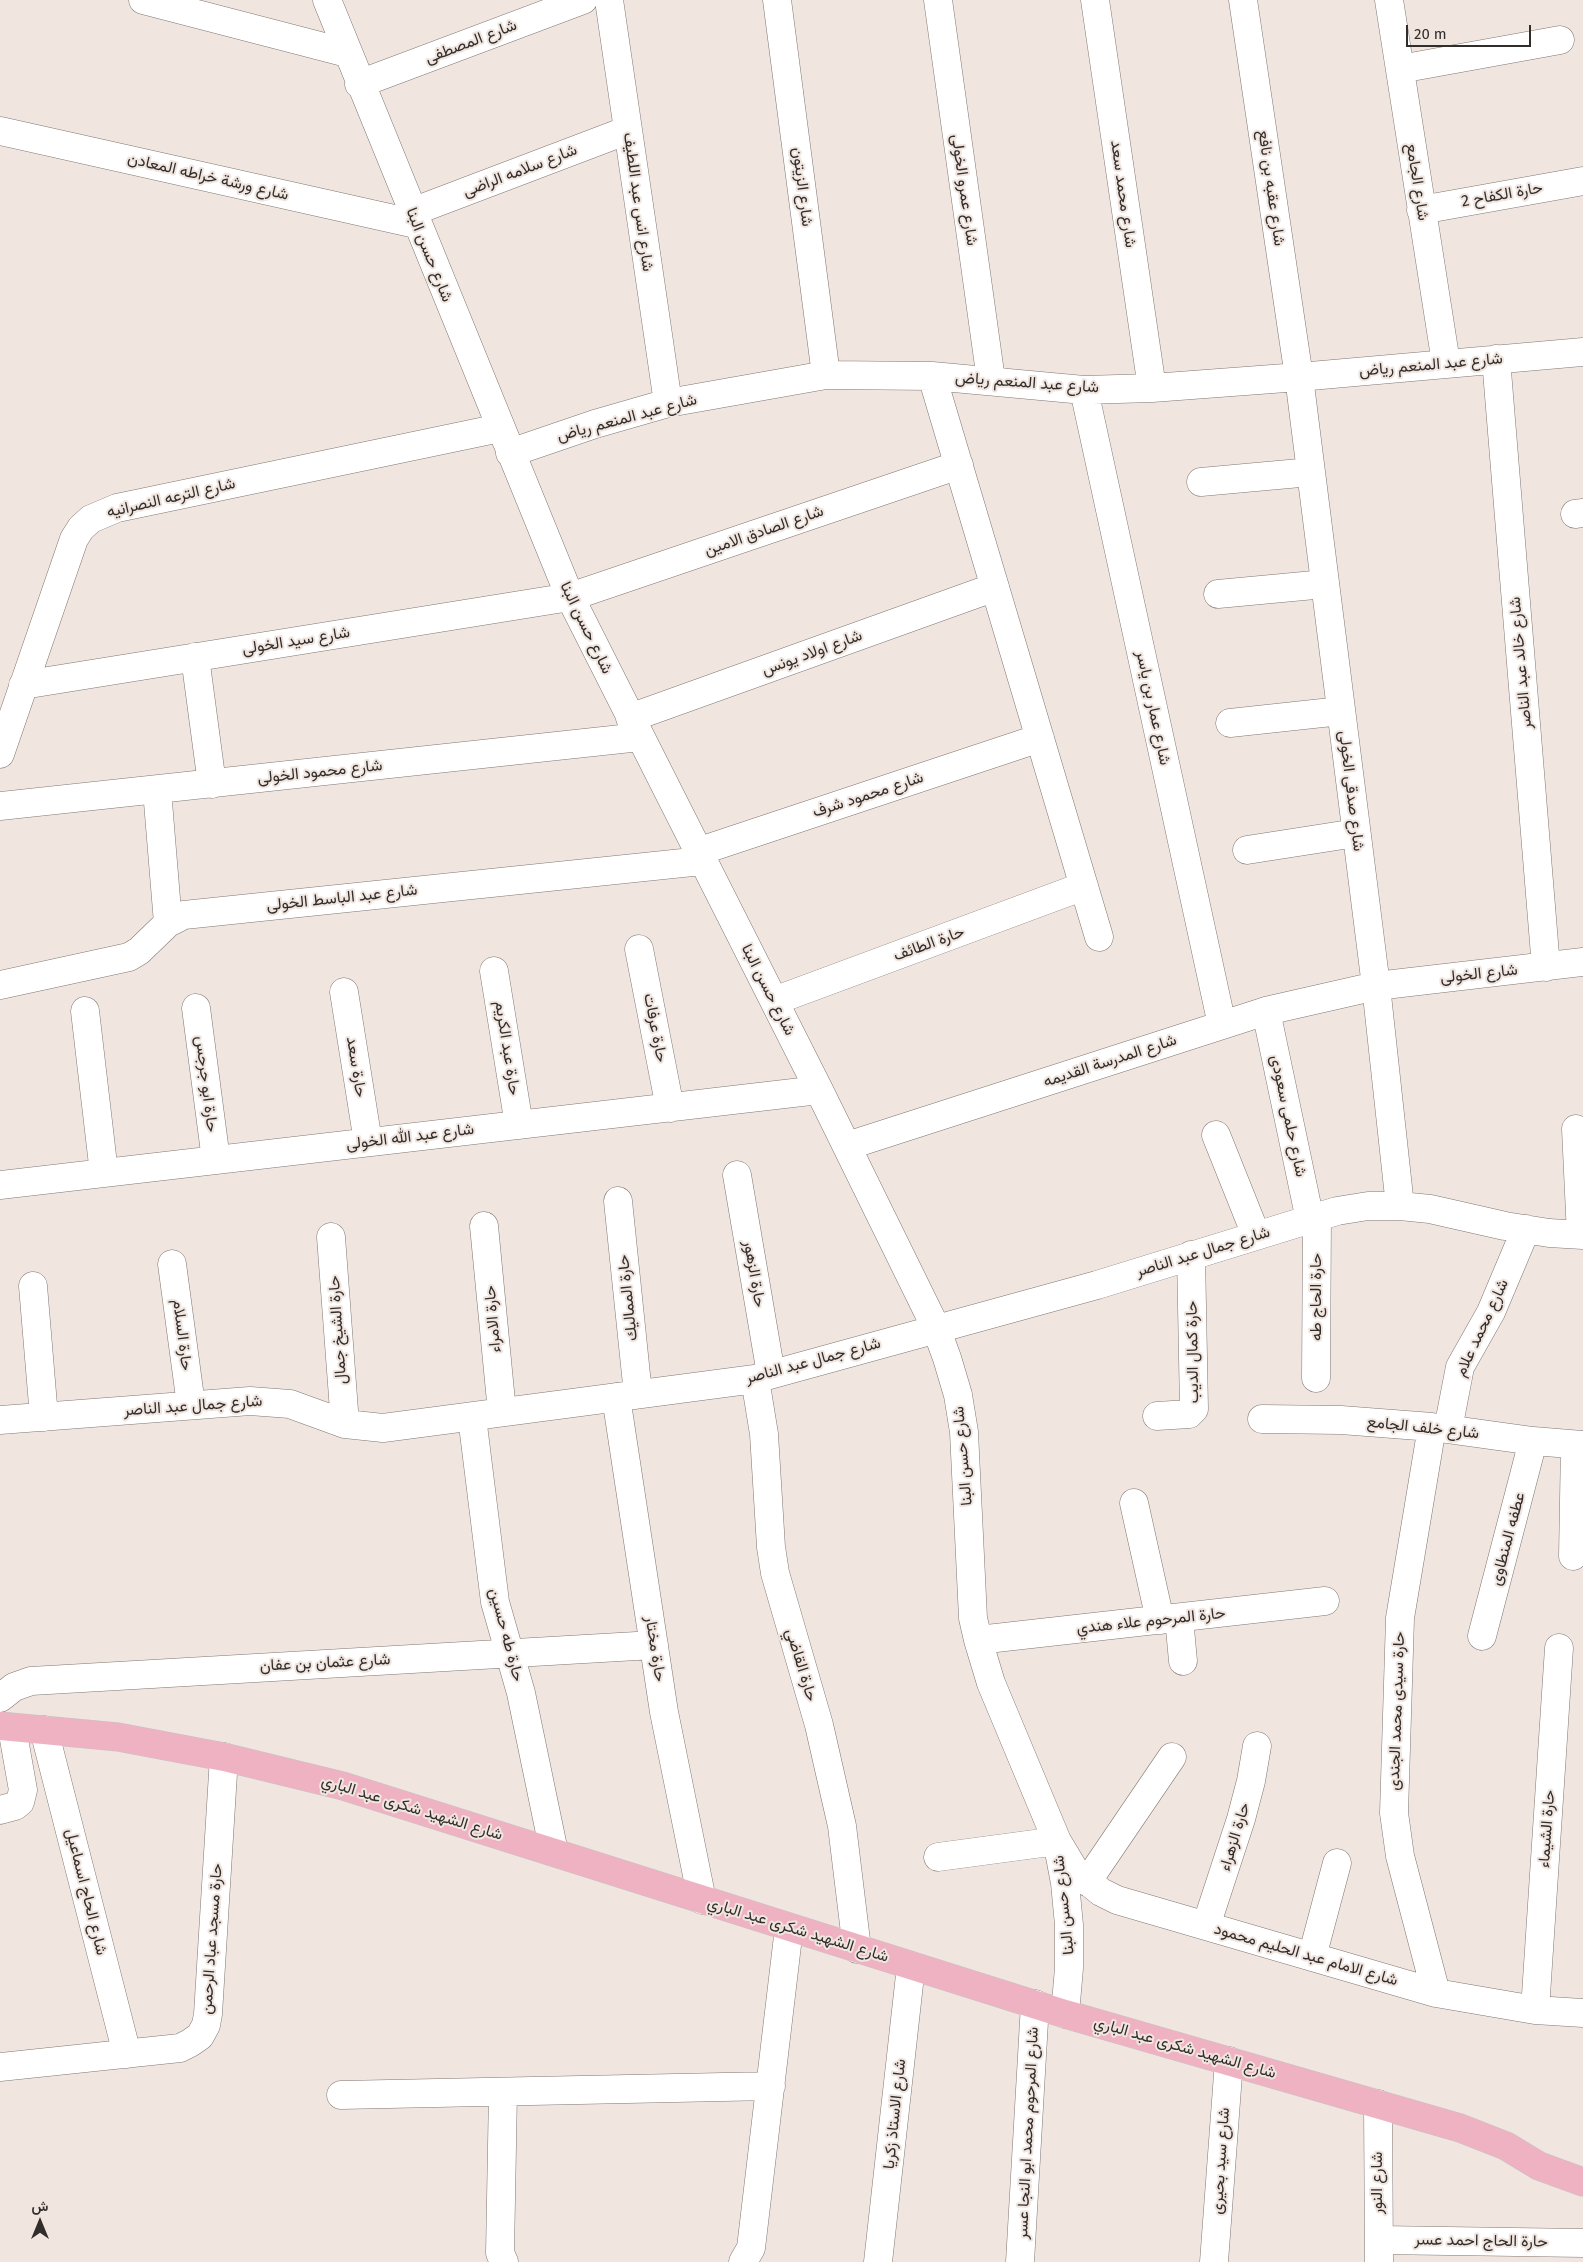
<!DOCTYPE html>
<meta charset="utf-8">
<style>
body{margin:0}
#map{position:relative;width:1583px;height:2262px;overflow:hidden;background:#f0e5df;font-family:"Fira Sans",Vazirmatn,sans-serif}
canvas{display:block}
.north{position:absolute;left:15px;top:2197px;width:50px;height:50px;-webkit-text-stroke:4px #f0e5df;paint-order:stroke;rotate:0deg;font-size:14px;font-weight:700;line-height:20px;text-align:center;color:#312d2b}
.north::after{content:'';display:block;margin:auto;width:18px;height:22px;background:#312d2b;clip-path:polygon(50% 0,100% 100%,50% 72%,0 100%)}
.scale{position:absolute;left:1406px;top:25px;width:125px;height:22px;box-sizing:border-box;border:2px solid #312d2b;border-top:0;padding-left:6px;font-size:15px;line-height:18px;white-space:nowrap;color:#312d2b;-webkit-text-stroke:4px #f0e5df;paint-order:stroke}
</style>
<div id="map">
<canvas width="1583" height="2262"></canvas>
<div class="north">ش</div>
<div class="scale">20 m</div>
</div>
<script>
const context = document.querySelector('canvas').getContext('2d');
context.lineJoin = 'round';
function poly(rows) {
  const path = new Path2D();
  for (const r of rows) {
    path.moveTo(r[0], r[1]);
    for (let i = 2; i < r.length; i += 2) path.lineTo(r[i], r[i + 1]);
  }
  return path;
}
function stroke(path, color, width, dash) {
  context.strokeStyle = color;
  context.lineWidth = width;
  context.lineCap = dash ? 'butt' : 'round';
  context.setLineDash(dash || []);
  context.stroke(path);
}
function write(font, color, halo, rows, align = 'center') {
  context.font = font + ' "Fira Sans",Vazirmatn,sans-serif';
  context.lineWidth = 4;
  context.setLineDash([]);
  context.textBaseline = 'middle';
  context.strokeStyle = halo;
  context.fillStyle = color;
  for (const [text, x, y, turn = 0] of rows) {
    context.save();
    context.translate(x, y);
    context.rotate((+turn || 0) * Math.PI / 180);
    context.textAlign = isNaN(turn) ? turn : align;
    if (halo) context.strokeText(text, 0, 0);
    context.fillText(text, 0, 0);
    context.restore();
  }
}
const minor = poly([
 [143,0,347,53],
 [327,0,570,597,819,1090,936,1328,947,1358,958,1395,964,1432,973,1618,978,1640,991,1683,1057,1841,1065,1883,1069,1925,1069,1968,1065,2014],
 [609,0,668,403],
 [777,0,826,375],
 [938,0,991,380],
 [1095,0,1152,388],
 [1243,0,1299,377,1376,986,1400,1206],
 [1389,0,1446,363],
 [1400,69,1560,40],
 [359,84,583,0],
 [0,131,416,224],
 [1421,210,1583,181],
 [412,212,628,130],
 [1496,359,1546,967],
 [932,376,1099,937],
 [1084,390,1222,1025],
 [510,453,595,424,668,403,826,375,932,376,1084,390,1152,388,1299,377,1583,352],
 [1201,482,1311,472],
 [1575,514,1583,513],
 [1218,594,1325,584],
 [195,657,212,784],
 [23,685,570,597,959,465],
 [630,718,995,587],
 [1230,723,1341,711],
 [0,754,74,539,81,528,91,519,117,508,500,428],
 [157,790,168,923],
 [0,806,640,737],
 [1247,850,1356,833],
 [697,852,1040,738],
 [639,949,670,1108],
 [494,971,519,1125],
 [0,985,129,957,139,951,168,923,184,915,702,861],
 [344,992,368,1142],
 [774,1001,1084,886],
 [196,1008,216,1160],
 [85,1011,104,1173],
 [1266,1011,1310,1220],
 [1576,1129,1581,1235],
 [1216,1135,1256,1235],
 [847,1146,1266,1011,1376,986,1583,962],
 [737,1175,771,1374],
 [0,1185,819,1090],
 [618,1201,638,1394],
 [484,1226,502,1412],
 [331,1237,345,1424],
 [172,1264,191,1405],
 [33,1286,44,1417],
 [1316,1378,1317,1217],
 [755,1379,764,1434,771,1547,775,1573,819,1725,842,1826,857,1949],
 [616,1397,664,1712,702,1900],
 [1157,1416,1189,1414,1194,1409,1191,1255],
 [472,1417,495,1602,521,1693,554,1852],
 [1262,1419,1341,1420,1432,1427,1533,1441,1583,1445],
 [0,1420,250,1401,290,1404,345,1424,383,1428,755,1379,1097,1285,1337,1211,1368,1206,1400,1206,1430,1209,1505,1226,1549,1233,1583,1235],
 [1432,1427,1400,1618,1394,1813,1400,1856,1436,1993],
 [1448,1429,1460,1367,1491,1312,1526,1229],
 [1134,1503,1160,1620],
 [1573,1556,1575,1445],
 [1179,1618,1183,1661],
 [1482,1636,1533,1441],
 [978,1640,1325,1601],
 [0,1698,14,1687,31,1681,654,1645],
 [44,1730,127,2054],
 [0,1810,15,1806,20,1802,23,1790,12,1728],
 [938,1857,1057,1841,1075,1871,1101,1892,1117,1900,1436,1993,1535,2010,1583,2013],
 [1087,1882,1172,1757],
 [1206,1926,1241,1819,1251,1781,1257,1746],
 [1312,1957,1337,1863],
 [1535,2010,1559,1648],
 [0,2067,180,2048,190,2043,200,2036,206,2025,208,2014,224,1757],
 [503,2092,500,2253,504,2262],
 [341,2095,771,2086],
 [1378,2104,1379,2262],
 [1379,2240,1583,2243],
 [743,2262,751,2248,789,1928],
 [878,2262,911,1966],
 [1020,2262,1035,2004],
 [1214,2262,1229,2061]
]);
const major = poly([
 [0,1726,118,1737,224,1757,343,1786,1065,2014,1460,2128,1506,2146,1539,2166,1583,2182]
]);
const streetNames = [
 ["شارع المصطفى",471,42,-21],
 ["شارع سلامه الراضى",520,171,-21],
 ["شارع ورشة خراطه المعادن",208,177,13],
 ["شارع الجامع",1417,182,81],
 ["شارع الزيتون",802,187,83],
 ["شارع عقبه بن نافع",1271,188,82],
 ["شارع عمرو الخولى",964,190,82],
 ["شارع محمد سعد",1123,194,82],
 ["حارة الكفاح 2",1502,195,-10],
 ["شارع انس عبد اللطيف",638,202,82],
 ["شارع حسن البنا",429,255,68],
 ["شارع عبد المنعم رياض",1431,365,-5],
 ["شارع عبد المنعم رياض",1027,383,4],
 ["شارع عبد المنعم رياض",627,418,-15],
 ["شارع الترعه النصرانيه",171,498,-13],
 ["شارع الصادق الامين",764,531,-19],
 ["شارع حسن البنا",586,628,64],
 ["شارع سيد الخولى",296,641,-9],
 ["شارع اولاد يونس",812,653,-20],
 ["شارع خالد عبد الناصر",1521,663,-95],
 ["شارع عمار بن ياسر",1153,708,78],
 ["شارع محمود الخولى",320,772,-6],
 ["شارع صدقى الخولى",1351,791,83],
 ["شارع محمود شرف",868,795,-18],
 ["شارع عبد الباسط الخولى",342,898,-6],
 ["حارة الطائف",929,944,-20],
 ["شارع الخولى",1479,974,-6],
 ["شارع حسن البنا",768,990,63],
 ["حارة عرفات",655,1028,79],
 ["حارة عبد الكريم",507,1048,81],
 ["شارع المدرسة القديمه",1110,1061,-18],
 ["حارة سعد",356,1067,81],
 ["حارة ابو جرجس",206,1084,83],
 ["شارع حلمى سعودى",1288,1116,78],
 ["شارع عبد الله الخولى",410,1137,-7],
 ["شارع جمال عبد الناصر",1203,1252,-17],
 ["حارة الزهور",754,1274,80],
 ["حارة الحاج طه",1317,1297,-90],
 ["حارة المماليك",628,1298,-96],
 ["حارة الامراء",493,1319,-95],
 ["شارع محمد علام",1482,1328,-65],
 ["حارة الشيخ جمال",338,1330,-94],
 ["حارة السلام",182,1335,83],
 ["حارة كمال الديب",1193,1352,-91],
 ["شارع جمال عبد الناصر",813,1361,-15],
 ["شارع جمال عبد الناصر",193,1406,-4],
 ["شارع خلف الجامع",1423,1428,6],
 ["شارع حسن البنا",963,1456,-95],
 ["عطفه المنطاوى",1508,1539,-75],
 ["حارة المرحوم علاء هندي",1151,1621,-6],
 ["حارة طه حسين",506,1635,75],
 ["حارة مختار",655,1649,81],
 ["شارع عثمان بن عفان",325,1663,-3],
 ["حارة القاضي",801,1665,73],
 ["حارة سيدى محمد الجندى",1397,1711,-88],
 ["شارع الشهيد شكرى عبد الباري",412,1808,17],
 ["حارة الشيماء",1547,1829,-86],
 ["حارة الزهراء",1235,1837,-73],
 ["شارع الحاج اسماعيل",86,1892,76],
 ["شارع حسن البنا",1064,1905,-96],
 ["شارع الشهيد شكرى عبد الباري",798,1930,17],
 ["حارة مسجد عباد الرحمن",212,1939,-86],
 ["شارع الامام عبد الحليم محمود",1306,1955,16],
 ["شارع الشهيد شكرى عبد الباري",1185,2048,16],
 ["شارع الاستاذ زكريا",895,2114,-84],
 ["شارع المرحوم محمد ابو النجا عسر",1028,2133,-87],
 ["شارع سيد بحيرى",1221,2161,-86],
 ["شارع النور",1378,2183,-90],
 ["حارة الحاج احمد عسر",1481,2241,1]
];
stroke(minor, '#817772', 29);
stroke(major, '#c5c4c4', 29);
stroke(minor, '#fff', 28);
stroke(major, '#efb2c3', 28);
write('16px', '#312d2b', '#f0e5df', streetNames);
</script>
